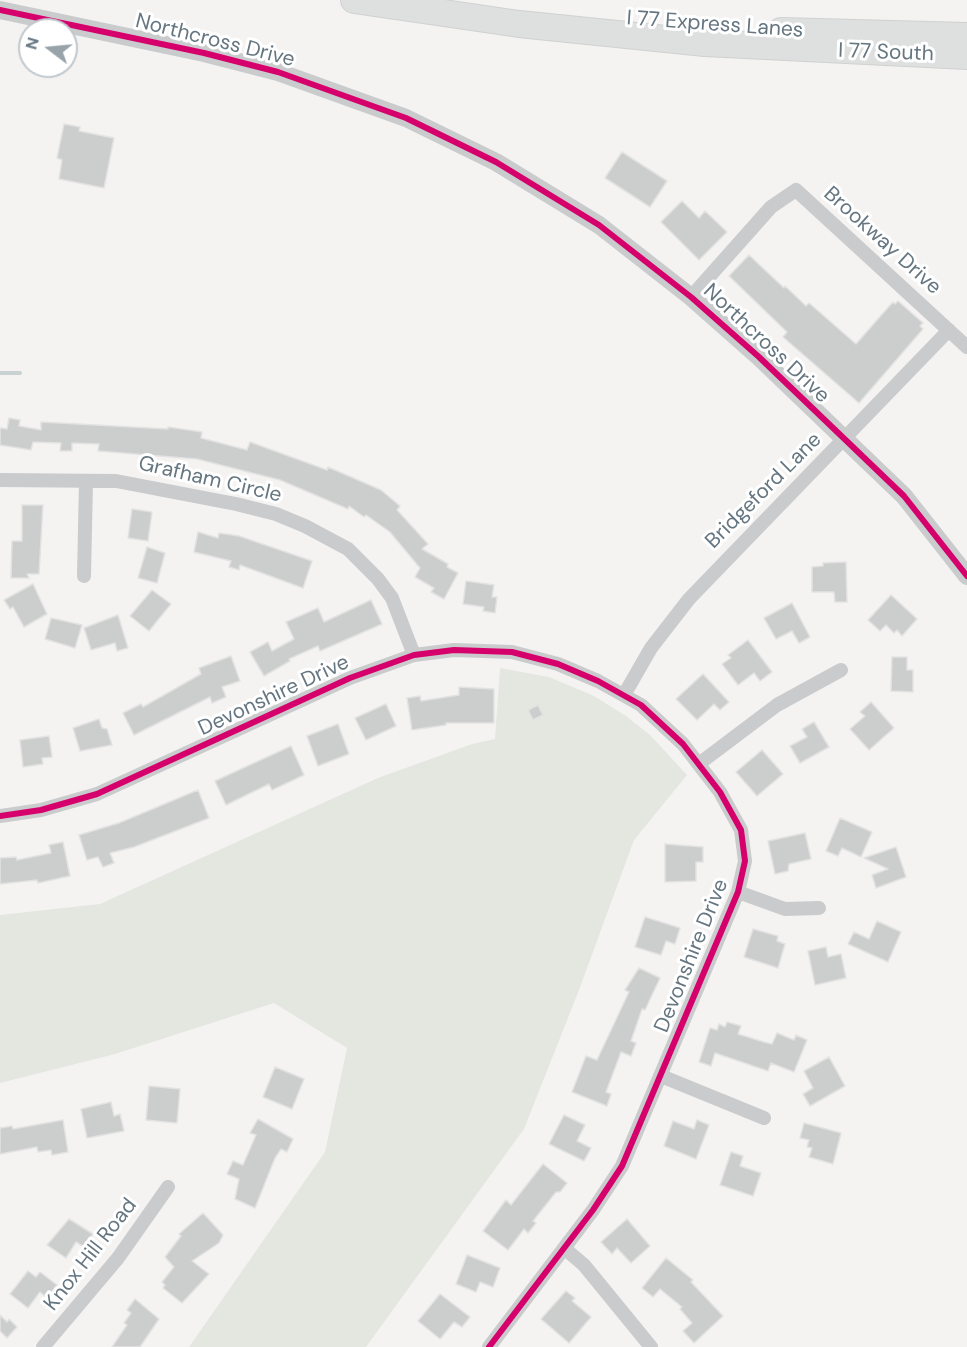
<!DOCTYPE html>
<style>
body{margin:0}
#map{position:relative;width:967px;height:1347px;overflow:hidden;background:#f4f3f2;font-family:"DM Sans",sans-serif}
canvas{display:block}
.north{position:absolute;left:18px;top:18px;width:60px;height:60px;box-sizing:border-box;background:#fff;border:2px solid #c1c8cd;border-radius:50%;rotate:286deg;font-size:16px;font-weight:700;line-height:24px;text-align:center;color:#657681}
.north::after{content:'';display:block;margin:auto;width:21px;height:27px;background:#97a2a9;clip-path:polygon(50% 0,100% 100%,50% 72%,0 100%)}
</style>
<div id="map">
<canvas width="967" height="1347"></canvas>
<div class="north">N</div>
</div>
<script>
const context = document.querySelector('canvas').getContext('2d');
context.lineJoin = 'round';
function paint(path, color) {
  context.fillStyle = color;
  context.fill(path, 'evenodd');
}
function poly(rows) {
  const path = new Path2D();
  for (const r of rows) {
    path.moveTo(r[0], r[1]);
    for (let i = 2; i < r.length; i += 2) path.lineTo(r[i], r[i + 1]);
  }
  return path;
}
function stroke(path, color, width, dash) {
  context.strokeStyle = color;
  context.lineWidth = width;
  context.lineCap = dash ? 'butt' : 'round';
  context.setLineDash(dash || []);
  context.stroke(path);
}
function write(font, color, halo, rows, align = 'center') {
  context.font = font + ' "DM Sans",sans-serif';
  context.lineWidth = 6;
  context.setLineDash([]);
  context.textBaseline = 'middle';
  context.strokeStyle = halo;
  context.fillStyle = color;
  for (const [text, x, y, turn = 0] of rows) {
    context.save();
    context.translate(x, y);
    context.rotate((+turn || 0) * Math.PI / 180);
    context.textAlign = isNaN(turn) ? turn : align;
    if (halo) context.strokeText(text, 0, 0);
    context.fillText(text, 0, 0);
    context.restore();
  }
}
const green = poly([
 [500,668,549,677,594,696,626,716,650,735,687,775,634,840,579,990,524,1129,366,1347,189,1347,325,1152,347,1048,274,1003,115,1054,0,1083,0,915,100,904,378,778,472,744,495,739]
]);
const stream = poly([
 [0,373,20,373]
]);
const building = poly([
 [64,124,80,127,79,131,114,138,104,188,59,179,62,160,57,158,64,124],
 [622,152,667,181,650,207,605,178,622,152],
 [682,201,699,218,705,211,727,232,699,260,661,222,682,201],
 [749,255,784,288,785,286,806,306,809,303,856,344,893,302,895,304,898,301,923,323,920,326,923,329,859,403,783,337,787,332,729,276,749,255],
 [9,418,20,420,19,426,41,430,41,422,168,429,168,427,202,432,201,438,247,450,250,442,327,470,328,467,381,490,400,506,397,510,428,544,422,549,448,564,447,567,458,573,444,599,431,592,434,588,415,577,420,568,390,532,366,515,364,517,349,506,348,509,280,480,197,459,98,451,99,444,72,443,72,451,60,451,61,443,33,442,31,450,0,445,0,428,7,429,9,418],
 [22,505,43,505,39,574,27,574,29,578,11,578,12,541,22,541,22,505],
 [132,509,152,512,148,541,128,538,132,509],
 [198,532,218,538,219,533,239,536,312,561,303,588,240,565,239,570,229,567,231,561,194,552,198,532],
 [147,547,165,553,157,583,138,578,147,547],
 [846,562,847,602,835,602,834,592,812,592,812,567,823,566,823,563,846,562],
 [466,581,494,585,492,597,497,597,495,613,483,611,484,607,463,604,466,581],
 [33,584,47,614,24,627,13,607,10,609,4,600,33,584],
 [152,590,171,604,149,631,130,616,152,590],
 [891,595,917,619,902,636,897,630,894,633,886,625,880,631,868,620,891,595],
 [371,600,382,624,320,651,318,646,289,659,290,661,264,676,250,652,268,642,272,651,294,639,286,622,318,608,324,622,371,600],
 [792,603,810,637,799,643,792,631,776,639,764,618,792,603],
 [118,615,128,648,117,651,115,643,91,650,84,628,118,615],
 [51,618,82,625,75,648,45,639,51,618],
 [748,640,772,672,760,681,754,673,738,685,722,664,731,658,728,655,748,640],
 [231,656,240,681,222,687,226,697,212,703,210,697,134,735,123,713,141,704,143,707,201,674,199,668,231,656],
 [892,657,907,657,907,670,913,670,913,692,891,691,892,657],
 [703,674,729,702,720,710,714,704,697,720,676,699,703,674],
 [459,687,494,689,494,723,446,723,446,725,412,730,407,698,420,696,421,701,459,695,459,687],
 [871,702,894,728,869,750,850,729,865,716,860,712,871,702],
 [386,704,396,726,366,740,355,718,386,704],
 [538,705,543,715,533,720,528,710,538,705],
 [99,719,102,728,107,729,112,745,80,751,73,728,99,719],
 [814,722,829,747,800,763,790,746,807,737,802,729,814,722],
 [338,724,349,754,318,766,307,736,338,724],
 [49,736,52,757,42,758,43,764,23,767,20,740,49,736],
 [291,746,304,775,272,790,269,784,226,805,215,781,291,746],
 [762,750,783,774,757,796,736,772,762,750],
 [198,790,209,818,134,847,110,853,114,863,103,867,98,857,87,860,79,835,119,823,198,790],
 [840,818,872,832,861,857,842,848,838,856,826,851,840,818],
 [805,833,811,859,789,864,788,871,775,874,768,841,805,833],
 [63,842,70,876,38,883,37,880,0,884,0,858,16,857,17,860,51,853,49,845,63,842],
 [665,844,703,847,703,862,696,862,696,881,665,882,665,844],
 [896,847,906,877,876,888,872,875,888,869,864,858,896,847],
 [645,917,680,928,675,944,666,941,661,955,635,947,645,917],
 [877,921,901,932,888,962,848,944,854,932,869,939,877,921],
 [753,929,778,936,777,941,785,944,778,968,744,957,753,929],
 [826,947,828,957,841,954,846,978,815,985,808,951,826,947],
 [639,968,660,978,645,1010,642,1009,631,1041,636,1043,631,1056,621,1052,606,1092,611,1094,607,1106,572,1092,586,1056,597,1060,629,992,625,990,639,968],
 [727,1022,741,1026,738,1034,764,1042,772,1044,777,1033,794,1040,796,1035,807,1040,794,1072,771,1063,768,1071,715,1053,711,1066,699,1062,710,1028,717,1030,719,1024,725,1027,727,1022],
 [829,1057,845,1086,810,1106,803,1094,813,1088,804,1071,829,1057],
 [275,1067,304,1079,292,1109,263,1097,275,1067],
 [149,1086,180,1089,177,1123,146,1120,149,1086],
 [111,1102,114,1116,120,1114,124,1131,87,1138,81,1109,111,1102],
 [564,1115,585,1125,577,1141,591,1148,584,1161,549,1144,564,1115],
 [258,1119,293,1139,287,1152,281,1149,275,1158,255,1208,235,1199,239,1179,227,1174,233,1161,243,1165,256,1135,250,1133,258,1119],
 [63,1120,68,1152,52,1155,51,1150,38,1152,37,1147,0,1154,0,1128,12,1126,13,1129,63,1120],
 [697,1120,709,1125,696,1159,664,1146,673,1121,694,1129,697,1120],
 [804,1123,841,1133,833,1164,809,1157,812,1148,807,1147,809,1140,800,1138,804,1123],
 [731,1152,743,1156,740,1166,761,1173,753,1196,720,1185,731,1152],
 [543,1164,567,1183,560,1192,556,1192,533,1221,536,1223,528,1233,524,1229,508,1250,483,1231,506,1200,511,1205,543,1164],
 [203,1213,223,1235,219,1243,192,1261,209,1274,182,1303,163,1288,165,1285,162,1282,174,1267,165,1257,181,1236,179,1234,203,1213],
 [69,1219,93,1234,84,1247,76,1242,66,1258,47,1245,69,1219],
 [627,1219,650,1246,631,1263,617,1248,612,1254,601,1242,627,1219],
 [467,1255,500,1268,493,1287,480,1282,476,1292,456,1284,467,1255],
 [666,1258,693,1280,691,1282,723,1316,694,1343,683,1331,692,1323,680,1309,682,1307,660,1289,653,1297,642,1288,666,1258],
 [28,1271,36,1277,40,1272,57,1285,47,1298,40,1292,28,1308,10,1294,28,1271],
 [566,1291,575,1298,572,1301,591,1317,569,1343,541,1319,566,1291],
 [440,1294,470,1317,462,1327,454,1322,440,1339,418,1321,440,1294],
 [135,1299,159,1319,140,1347,112,1347,127,1325,124,1323,131,1313,127,1310,135,1299],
 [0,1315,7,1322,9,1319,17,1327,7,1338,0,1331,0,1315]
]);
const minor = poly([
 [691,297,771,207,796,190,967,347],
 [0,480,116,481,236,504,276,514,305,526,348,549,378,579,392,598,414,655],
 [84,576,86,481],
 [624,695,651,648,689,599,949,330],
 [700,763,777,705,841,670],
 [0,816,41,810,97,794,350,678,414,655,454,650,512,652,558,664,598,681,641,705,683,744,720,792,741,830,745,861,738,892,622,1166,593,1210,489,1347],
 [738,892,785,909,819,908],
 [661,1076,764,1118],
 [564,1248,584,1265,651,1347],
 [43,1347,118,1258,168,1187]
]);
const tertiary = poly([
 [0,10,204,53,278,72,406,118,496,162,599,225,691,297,759,357,904,496,967,576]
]);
const motorway = poly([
 [354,0,519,24,705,43,967,56],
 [781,31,967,36]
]);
const cycleway = poly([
 [0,10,204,53,278,72,406,118,496,162,599,225,691,297,759,357,904,496,967,576],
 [0,816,41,810,97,794,350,678,414,655,454,650,512,652,558,664,598,681,641,705,683,744,720,792,741,830,745,861,738,892,622,1166,593,1210,489,1347]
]);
const streetNames = [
 ["I 77 Express Lanes",715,25,4],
 ["Northcross Drive",215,41,14],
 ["I 77 South",886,53,2],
 ["Brookway Drive",882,241,42],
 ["Northcross Drive",766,344,43],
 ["Grafham Circle",210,480,13],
 ["Bridgeford Lane",764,491,-45],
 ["Devonshire Drive",274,696,-25],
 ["Devonshire Drive",692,956,-68],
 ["Knox Hill Road",91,1255,-52]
];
paint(green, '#e4e6e0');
stroke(stream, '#c9d1d3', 4);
paint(building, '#cccdcd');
stroke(building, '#e3e2e2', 1.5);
stroke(motorway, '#d0d1d1', 28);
stroke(minor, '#cacbcc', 14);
stroke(tertiary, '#cacbcc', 18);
stroke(motorway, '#dedfdf', 26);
stroke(cycleway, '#d6006c', 6);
write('21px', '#657681', '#fff', streetNames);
</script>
